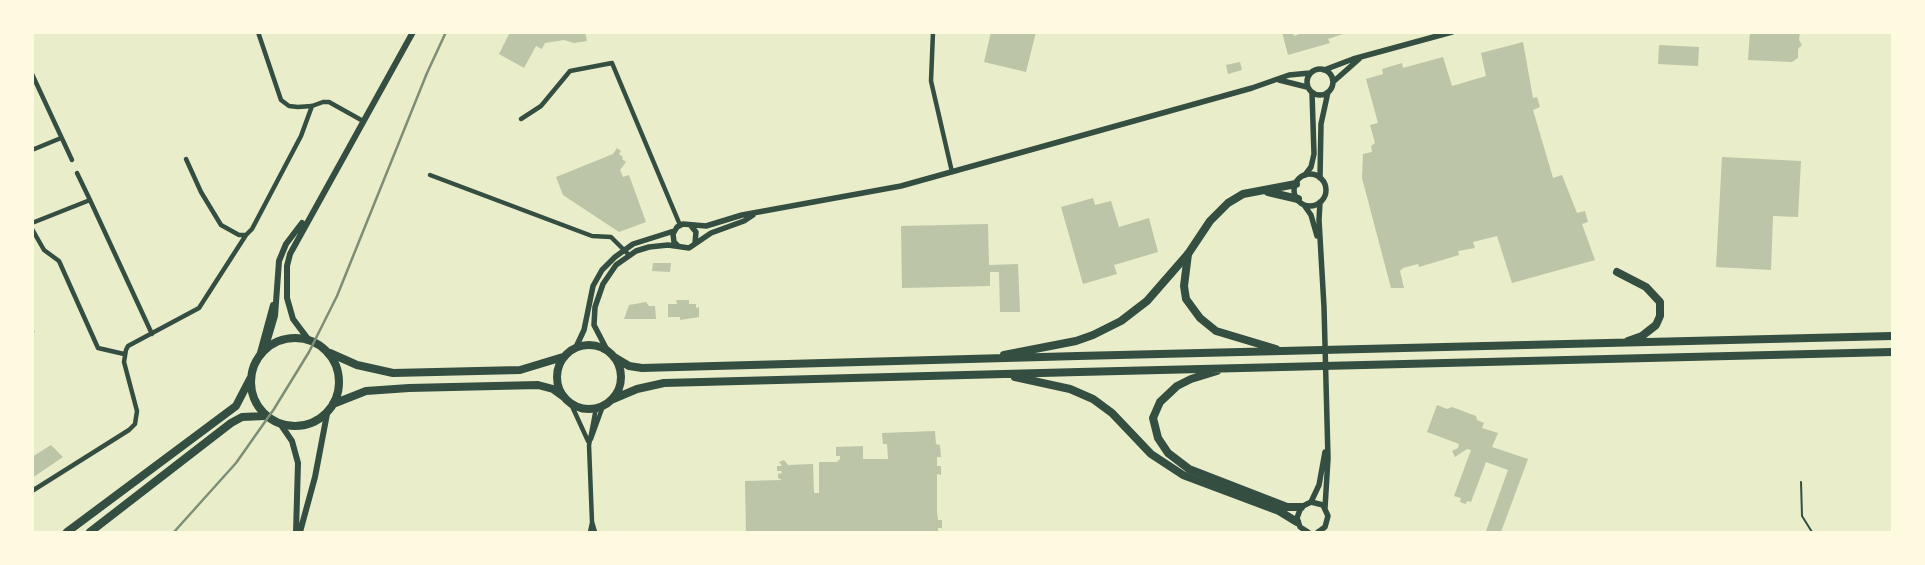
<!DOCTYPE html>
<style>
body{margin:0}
#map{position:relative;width:1925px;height:565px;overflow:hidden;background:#e9edc9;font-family:"IBM Plex Sans",sans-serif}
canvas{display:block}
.frame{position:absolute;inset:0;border:34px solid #fefae0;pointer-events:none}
</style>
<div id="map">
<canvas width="1925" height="565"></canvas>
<div class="frame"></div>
</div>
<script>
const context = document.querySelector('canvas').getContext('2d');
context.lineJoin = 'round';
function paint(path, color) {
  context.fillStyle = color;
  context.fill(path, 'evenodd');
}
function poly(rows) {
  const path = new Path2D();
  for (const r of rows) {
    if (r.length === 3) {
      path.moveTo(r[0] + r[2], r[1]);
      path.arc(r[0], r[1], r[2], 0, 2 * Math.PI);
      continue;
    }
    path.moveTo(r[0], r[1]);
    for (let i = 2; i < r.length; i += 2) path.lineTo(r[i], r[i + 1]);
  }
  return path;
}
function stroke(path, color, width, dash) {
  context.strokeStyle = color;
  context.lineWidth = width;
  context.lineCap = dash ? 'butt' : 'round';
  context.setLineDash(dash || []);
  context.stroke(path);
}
const building = poly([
 [510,32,585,32,587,41,574,43,564,40,545,43,542,49,536,46,524,68,499,54],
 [991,32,1036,32,1026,72,984,62],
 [1282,32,1293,32,1294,36,1305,32,1342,32,1343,34,1328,39,1330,43,1288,55],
 [1750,32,1800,32,1799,40,1802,45,1798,49,1798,58,1792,62,1748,60],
 [1523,42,1533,98,1537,97,1540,107,1533,110,1553,178,1562,175,1577,213,1585,211,1588,222,1582,224,1595,260,1512,283,1497,236,1473,242,1475,248,1458,251,1459,255,1419,267,1418,264,1403,268,1400,271,1404,288,1391,288,1362,178,1363,154,1372,152,1371,146,1375,143,1370,125,1378,123,1366,79,1383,74,1382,69,1402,63,1403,68,1443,57,1452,86,1486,76,1481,53],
 [1659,45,1699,47,1698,66,1658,64],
 [1240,62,1242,70,1228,74,1226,65],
 [617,148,621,151,619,154,623,157,622,159,626,162,620,170,623,177,629,175,646,222,619,232,563,195,556,177,613,154],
 [1722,157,1801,161,1798,217,1773,216,1771,270,1716,267],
 [1093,198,1095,205,1111,201,1119,227,1149,218,1158,252,1114,265,1117,274,1083,284,1061,207],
 [988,224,989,265,1018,264,1020,312,1000,312,999,272,990,272,990,286,902,288,901,226],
 [653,263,671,263,670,272,652,271],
 [676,300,689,300,689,304,696,304,696,308,699,307,699,317,680,320,680,317,668,317,668,304,677,304],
 [646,302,649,306,655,306,656,319,624,319,629,305],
 [1437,405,1447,409,1452,407,1476,416,1477,420,1484,423,1482,428,1498,433,1492,447,1528,459,1501,532,1486,531,1508,470,1486,462,1471,502,1467,501,1466,504,1460,502,1461,498,1454,496,1471,450,1467,449,1455,457,1452,451,1458,448,1459,444,1427,432],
 [935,431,936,444,940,445,941,457,937,457,937,466,941,466,941,475,937,474,937,512,938,520,942,520,942,528,938,528,938,532,746,532,745,481,782,480,778,478,778,474,782,473,781,471,777,471,777,466,782,466,779,462,784,460,788,465,813,464,814,493,819,493,819,462,837,462,840,459,840,456,836,456,836,447,863,446,863,459,888,459,887,444,883,444,882,433],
 [51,445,63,457,32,478,32,457]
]);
const service = poly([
 [1801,482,1802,516,1812,532]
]);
const minor = poly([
 [258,32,281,100,289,106,298,107,312,106,323,102,329,102,363,121],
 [933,32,931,81,952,172],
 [32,74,72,160],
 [521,119,541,106,570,71,612,63,680,225],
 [32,150,61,138],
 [186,159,201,192,221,225,239,235,246,235,252,229,301,136,312,106],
 [77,173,90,200],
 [430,175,592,236,611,237,629,255],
 [32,223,90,200,152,334],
 [32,229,44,250,59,261,98,348,124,354],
 [32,331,32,332],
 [571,404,588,441],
 [591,439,603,406],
 [32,491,129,430,135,424,137,411,124,362,126,350,128,346,199,308,246,235],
 [590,532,592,523],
 [595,532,592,522,589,445,596,408]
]);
const tertiary = poly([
 [1320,82,13],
 [1324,70,1353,59,1452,32],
 [1279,80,1307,87],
 [1333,82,1359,59],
 [1310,190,16],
 [1305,175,1311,167,1314,154,1312,93],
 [1320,178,1321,124,1328,92],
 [1320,202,1319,220,1324,307,1328,458,1325,508],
 [1304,205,1311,215,1317,236],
 [691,226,696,232,695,243],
 [678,246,674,242,673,234,677,227,683,224,706,226,742,215,901,186,1252,88,1289,75,1310,73],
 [576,347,584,330,593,286,602,270,615,257,633,244,674,231],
 [607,350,594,325,595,307,603,284,616,265,636,251,649,247,668,245,689,248,711,233,744,221,753,215],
 [1311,502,1319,485,1325,452],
 [1308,532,1300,527,1297,518,1301,507,1311,502,1323,505,1328,516,1325,527,1318,532]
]);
const secondary = poly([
 [308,339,293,319,287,298,287,266,290,254,413,32],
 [265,350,275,316,279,261,286,244,302,223],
 [258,360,273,305],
 [281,425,292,441,298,463,296,532],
 [300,532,315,477,327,414]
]);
const trunk = poly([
 [1268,192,1298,199],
 [295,382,44],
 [589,377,32],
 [330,353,357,365,393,373,520,370,563,357],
 [1004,355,1076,341,1093,335,1121,321,1147,301,1188,254,1210,221,1228,203,1243,194,1296,184],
 [614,357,629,366,642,368,1078,356],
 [1015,377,1070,389,1093,399,1112,413,1151,454,1183,475,1279,511,1297,522],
 [611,400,637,389,664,383,1079,372],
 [333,404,366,391,409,388,538,385,553,389,564,397],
 [67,532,236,406,250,379],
 [90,532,231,423,242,417,265,416]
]);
const motorway = poly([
 [1188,254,1184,286,1186,299,1200,318,1216,331,1276,349],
 [1617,272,1646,287,1660,302,1660,316,1656,325,1642,336,1628,341],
 [1078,356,1892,336],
 [1217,371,1191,379,1177,386,1160,402,1153,418,1158,438,1168,453,1189,469,1287,507,1301,507],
 [1079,372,1892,352]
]);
const rail = poly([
 [174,532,236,463,274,409,309,352,337,296,427,73,446,32]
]);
paint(building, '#bcc5a7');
stroke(service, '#344e41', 2);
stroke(minor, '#344e41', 4.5);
stroke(tertiary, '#344e41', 5.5);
stroke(secondary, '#344e41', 6);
stroke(trunk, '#344e41', 8);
stroke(motorway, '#344e41', 8);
stroke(rail, '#7c8e77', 2.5);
</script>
